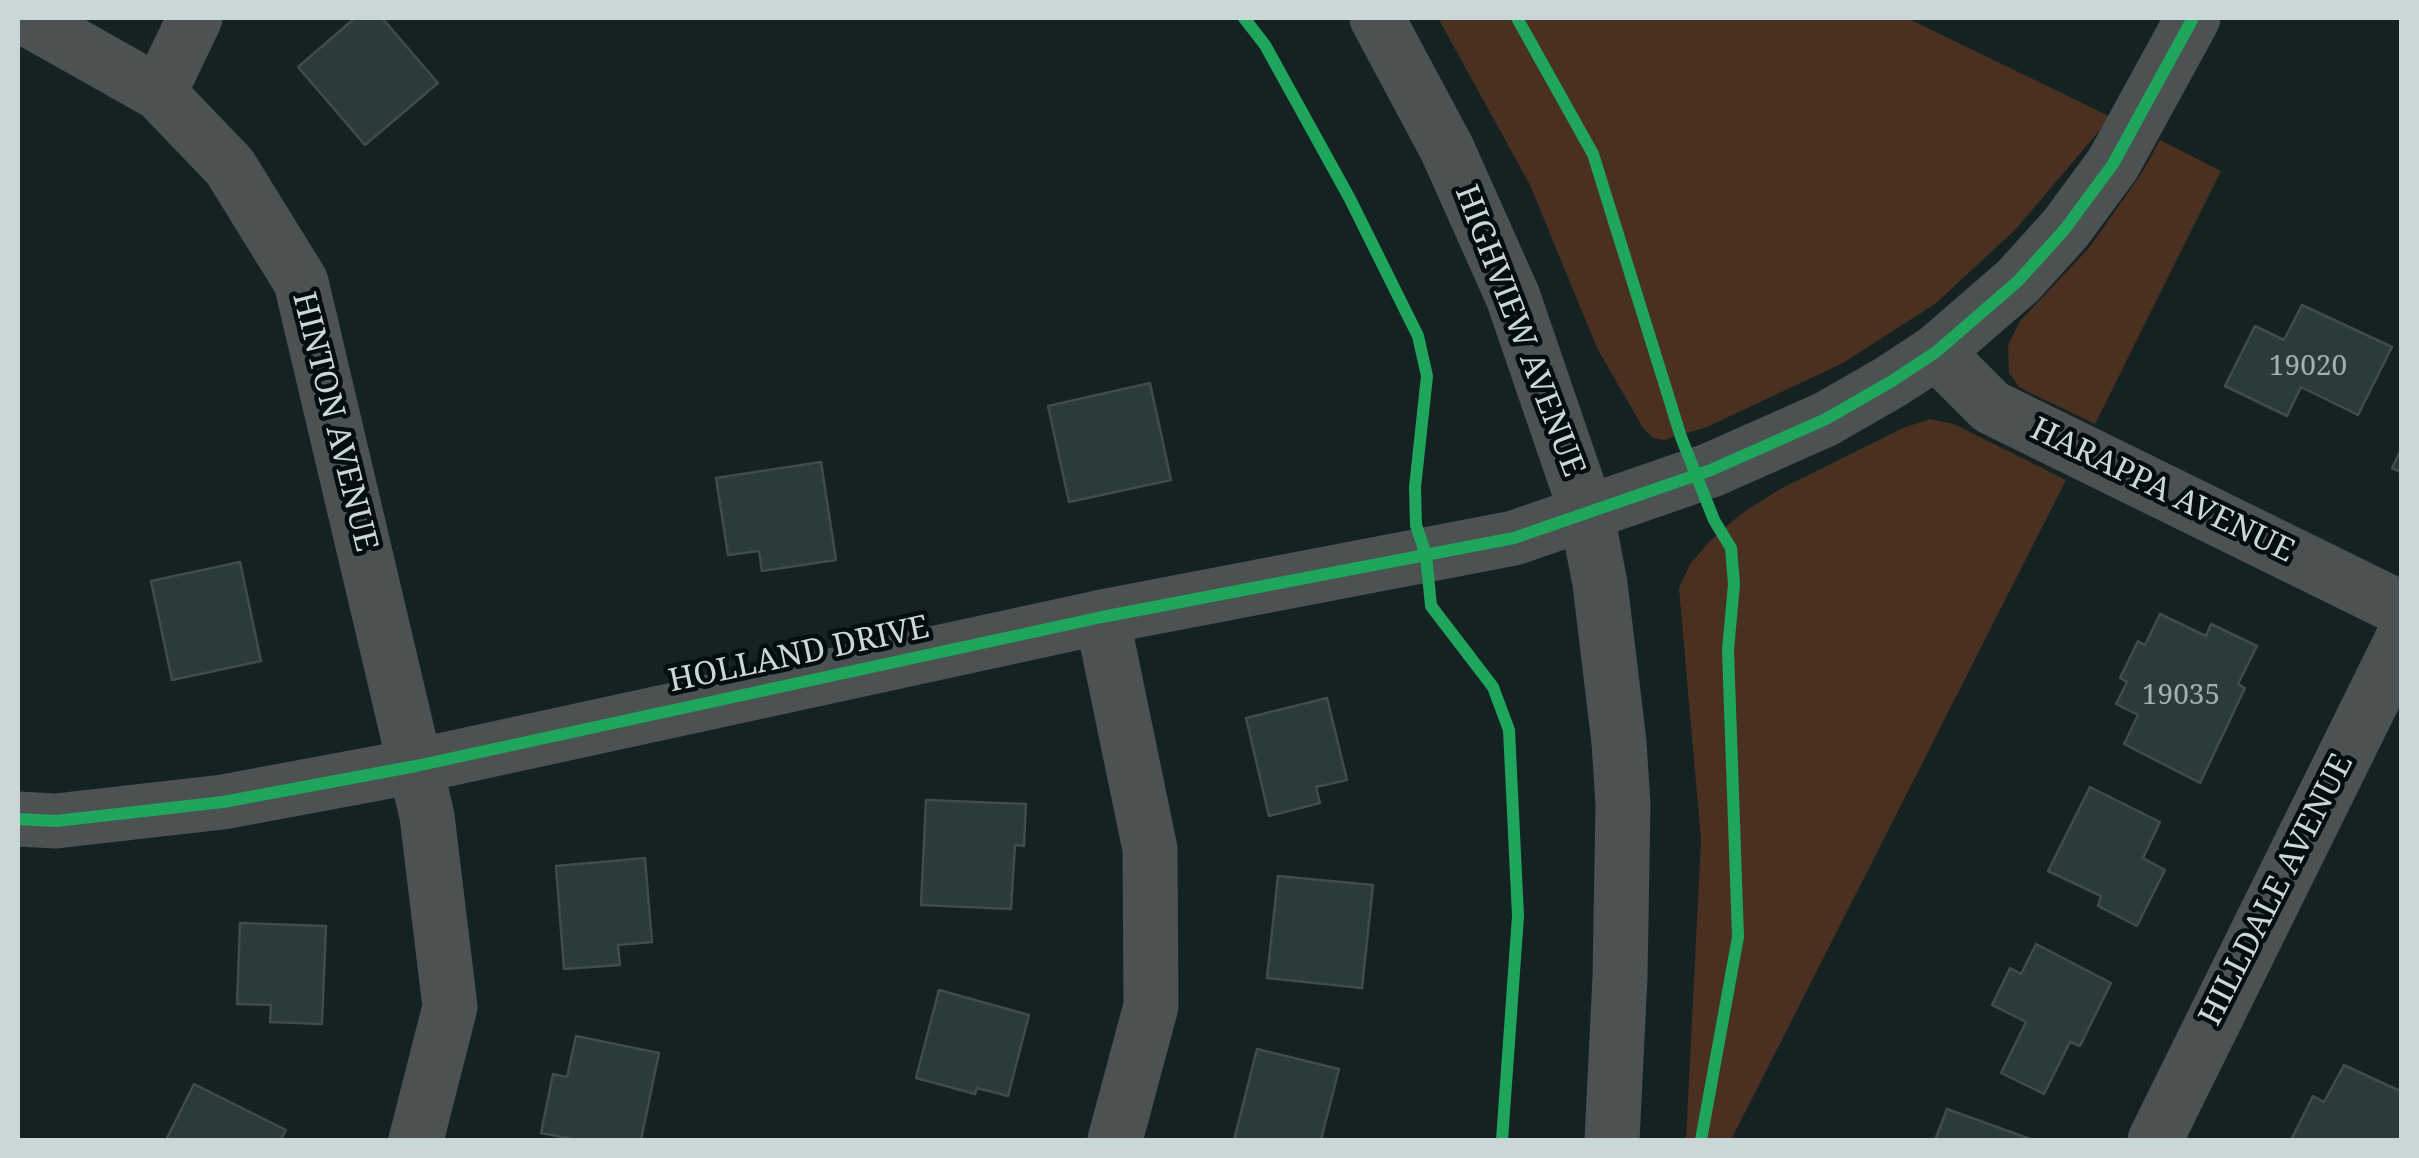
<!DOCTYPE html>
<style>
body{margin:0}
#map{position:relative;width:2419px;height:1158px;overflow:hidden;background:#152222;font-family:"Noto Serif",serif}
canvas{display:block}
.frame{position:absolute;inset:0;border:20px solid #cad7d8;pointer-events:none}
</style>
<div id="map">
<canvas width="2419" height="1158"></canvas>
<div class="frame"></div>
</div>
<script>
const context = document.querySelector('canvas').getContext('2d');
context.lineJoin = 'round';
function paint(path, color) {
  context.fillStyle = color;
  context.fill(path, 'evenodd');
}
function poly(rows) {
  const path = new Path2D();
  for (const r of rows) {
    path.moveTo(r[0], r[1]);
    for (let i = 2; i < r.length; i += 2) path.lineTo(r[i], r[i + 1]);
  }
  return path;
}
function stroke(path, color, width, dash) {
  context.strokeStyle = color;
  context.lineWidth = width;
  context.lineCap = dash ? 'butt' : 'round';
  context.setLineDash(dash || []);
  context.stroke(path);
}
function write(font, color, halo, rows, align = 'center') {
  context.font = font + ' "Noto Serif",serif';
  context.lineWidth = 9;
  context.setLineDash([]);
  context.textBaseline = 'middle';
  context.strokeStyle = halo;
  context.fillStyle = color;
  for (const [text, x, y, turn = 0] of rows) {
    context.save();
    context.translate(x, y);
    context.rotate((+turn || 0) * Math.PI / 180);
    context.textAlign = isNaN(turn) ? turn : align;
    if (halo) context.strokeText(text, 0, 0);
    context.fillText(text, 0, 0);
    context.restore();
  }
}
const green = poly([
 [1438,18,1907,18,2111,117,2015,230,1935,304,1843,363,1707,427,1664,440,1653,438,1643,428,1597,348,1530,185],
 [2160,140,2221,171,2095,424,2020,388,2009,373,2008,345,2020,321,2089,248,2141,174],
 [1930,419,1954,424,2066,480,1731,1140,1686,1140,1701,840,1679,588,1690,564,1710,541,1741,514,1782,488,1903,428]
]);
const building = poly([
 [355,18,382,18,438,83,365,145,298,67,355,18],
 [2302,305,2392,347,2358,415,2301,387,2287,416,2225,386,2255,326,2284,340,2302,305],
 [1150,383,1171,480,1069,502,1048,406,1150,383],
 [2402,448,2402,473,2392,468,2402,448],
 [821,462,836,560,762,571,759,551,728,555,716,478,821,462],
 [240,562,261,661,172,680,151,581,240,562],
 [2160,614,2206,636,2211,624,2257,646,2238,684,2245,688,2200,783,2124,744,2138,715,2116,704,2127,682,2120,678,2138,641,2145,645,2160,614],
 [1327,698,1347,780,1316,787,1320,803,1269,816,1246,718,1327,698],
 [2090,787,2160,822,2143,858,2165,870,2137,926,2098,906,2101,896,2048,871,2090,787],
 [926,800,1026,804,1024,846,1015,845,1011,909,921,905,926,800],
 [645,858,652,942,618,945,620,965,564,969,556,866,645,858],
 [1278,876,1373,885,1362,988,1267,978,1278,876],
 [240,923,326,926,322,1024,270,1022,271,1005,237,1004,240,923],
 [2036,944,2111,983,2080,1046,2070,1042,2044,1094,2001,1073,2026,1022,1992,1005,2010,968,2021,974,2036,944],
 [939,990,1029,1015,1008,1096,977,1088,975,1094,916,1078,939,990],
 [576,1036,659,1053,641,1140,578,1140,541,1133,553,1074,567,1077,576,1036],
 [1257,1049,1339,1069,1321,1140,1234,1140,1257,1049],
 [2344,1065,2402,1092,2402,1140,2291,1140,2313,1096,2324,1102,2344,1065],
 [194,1084,286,1130,281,1140,166,1140,194,1084],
 [1947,1109,2033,1140,1935,1140,1947,1109]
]);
const minor = poly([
 [26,18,159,93,230,167,301,282,427,816,450,1007,416,1140],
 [1377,18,1447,149,1513,297,1586,510,1600,584,1619,742,1623,805,1620,977,1612,1140],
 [159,93,195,18],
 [1936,352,1991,407,2402,609],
 [1102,617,1150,849,1151,1006,1115,1140],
 [18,819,56,821,223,802,416,766,1102,617,1514,538,1711,470,1826,419,1892,381,1936,352,2018,281,2065,229,2113,164,2193,18],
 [2155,1140,2402,640]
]);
const cycleway = poly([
 [1244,18,1265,45,1350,199,1418,336,1427,376,1415,487,1416,525,1426,555,1431,606,1493,687,1509,730,1518,916,1502,1140],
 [1517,18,1593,154,1681,437,1714,520,1731,548,1734,584,1728,650,1738,937,1701,1140],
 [18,819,56,821,223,802,416,766,1102,617,1514,538,1711,470,1826,419,1892,381,1936,352,2018,281,2065,229,2113,164,2193,18]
]);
const numberNames = [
 ["19020",2308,367],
 ["19035",2181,696]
];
const streetNames = [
 ["HIGHVIEW AVENUE",1519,331,69],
 ["HINTON AVENUE",334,422,76],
 ["HARAPPA AVENUE",2162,491,26],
 ["HOLLAND DRIVE",799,655,-12],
 ["HILLDALE AVENUE",2277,890,-63]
];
paint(green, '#4a3020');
paint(building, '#2b3b3b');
stroke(building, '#404b4b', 2.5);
stroke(minor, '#4c5252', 55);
stroke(cycleway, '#20a55d', 12);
write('28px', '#a2b0b1', null, numberNames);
write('32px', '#cad7d8', '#050e0e', streetNames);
</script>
